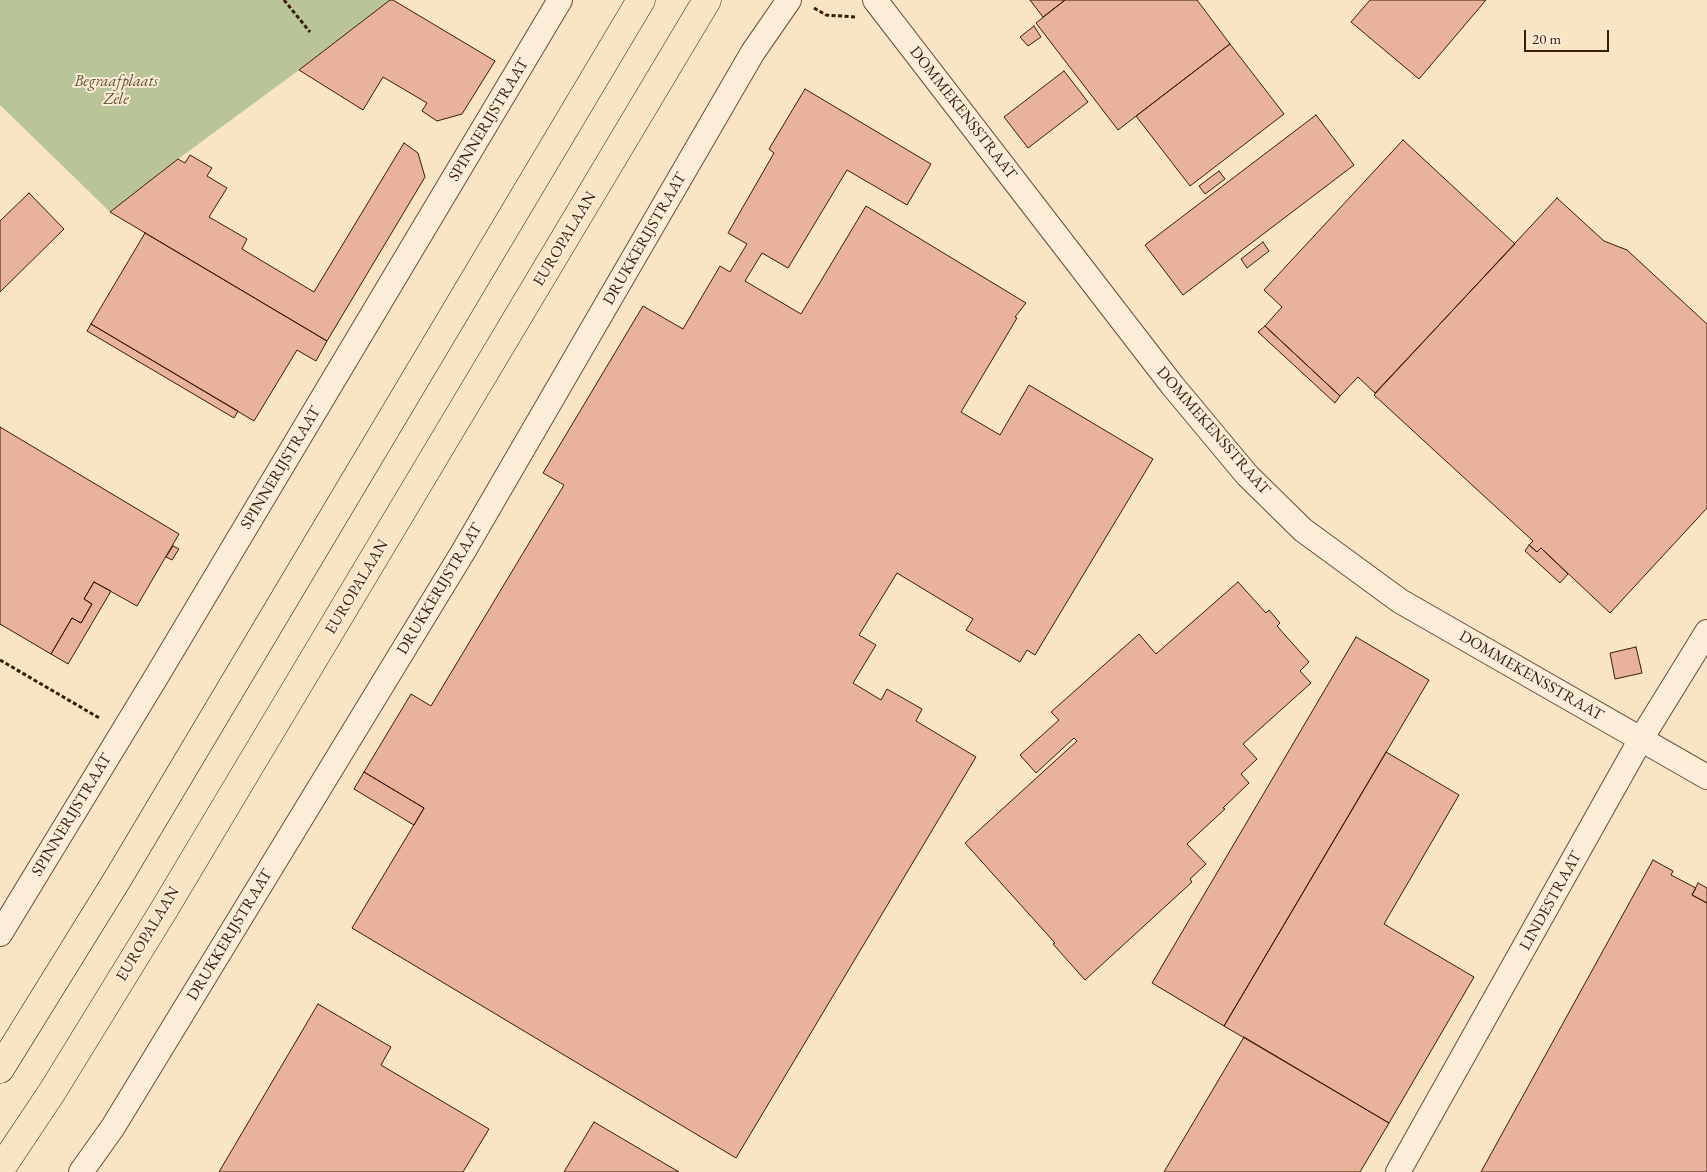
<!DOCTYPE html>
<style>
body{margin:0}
#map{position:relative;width:1707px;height:1172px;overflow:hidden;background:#f9e4c3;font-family:"EB Garamond",serif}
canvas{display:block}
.scale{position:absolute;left:1524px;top:30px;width:85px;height:22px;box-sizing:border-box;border:2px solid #3a1b08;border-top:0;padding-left:6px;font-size:15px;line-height:18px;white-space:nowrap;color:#3a1b08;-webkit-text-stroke:4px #fbedd8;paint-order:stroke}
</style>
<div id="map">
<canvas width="1707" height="1172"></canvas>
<div class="scale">20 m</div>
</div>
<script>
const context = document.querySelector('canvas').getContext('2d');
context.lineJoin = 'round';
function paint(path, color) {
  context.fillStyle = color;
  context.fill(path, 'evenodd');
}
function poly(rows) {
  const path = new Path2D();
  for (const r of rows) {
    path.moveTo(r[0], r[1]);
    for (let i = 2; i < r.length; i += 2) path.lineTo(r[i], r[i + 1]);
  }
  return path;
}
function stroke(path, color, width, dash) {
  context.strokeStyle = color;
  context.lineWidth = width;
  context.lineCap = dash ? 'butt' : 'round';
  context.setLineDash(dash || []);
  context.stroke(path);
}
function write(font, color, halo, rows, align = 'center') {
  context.font = font + ' "EB Garamond",serif';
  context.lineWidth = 4;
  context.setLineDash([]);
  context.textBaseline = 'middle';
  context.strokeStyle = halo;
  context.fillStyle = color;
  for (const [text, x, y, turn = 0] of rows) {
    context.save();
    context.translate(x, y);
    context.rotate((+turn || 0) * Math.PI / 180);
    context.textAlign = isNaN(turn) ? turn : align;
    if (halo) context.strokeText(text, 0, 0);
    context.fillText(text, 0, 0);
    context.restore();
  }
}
const green = poly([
 [0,0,390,0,299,70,178,159,110,212,0,105]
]);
const building = poly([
 [390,0,393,0,495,61,462,114,437,121,422,111,427,103,383,77,363,110,299,70,390,0],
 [1030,0,1065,0,1043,17,1030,0],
 [1065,0,1197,0,1230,44,1118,130,1036,23,1065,0],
 [1370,0,1486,0,1419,79,1351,22,1370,0],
 [1034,26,1041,37,1028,46,1020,37,1034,26],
 [1230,44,1284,114,1190,186,1136,116,1230,44],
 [1064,71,1088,102,1028,148,1004,117,1064,71],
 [805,89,931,164,907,205,847,170,788,268,762,253,745,281,801,314,866,206,1026,303,1015,317,1017,318,961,412,1000,435,1029,385,1153,459,1035,655,1027,650,1020,662,966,630,973,619,897,573,859,635,876,645,853,683,881,700,887,689,922,709,916,721,976,757,736,1158,352,928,424,808,364,772,411,694,431,706,564,485,543,473,643,306,683,329,720,266,730,272,747,244,728,233,774,153,769,149,805,89],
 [1316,115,1354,165,1183,295,1145,245,1316,115],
 [1403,140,1515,244,1375,393,1358,377,1340,396,1265,326,1282,307,1264,290,1403,140],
 [404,143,418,153,425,177,327,341,110,212,178,159,185,163,190,155,212,168,207,176,227,188,209,217,247,239,242,249,314,292,404,143],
 [1219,171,1225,179,1205,194,1199,186,1219,171],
 [29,193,64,229,0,292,0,221,29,193],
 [1557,198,1604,241,1627,250,1707,324,1707,508,1610,613,1541,548,1537,552,1529,545,1533,541,1374,395,1557,198],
 [145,233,327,341,316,361,297,350,254,421,91,324,145,233],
 [1263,242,1269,251,1247,268,1241,259,1263,242],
 [91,324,238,411,234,418,87,331,91,324],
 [1265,326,1340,396,1335,403,1258,332,1265,326],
 [0,427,179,534,137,606,94,582,84,599,92,604,81,623,72,618,51,654,0,624,0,427],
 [1529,545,1537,552,1541,548,1568,574,1560,583,1525,551,1529,545],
 [173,546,179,549,172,560,166,557,173,546],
 [94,582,111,591,68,664,51,654,72,618,81,623,92,604,84,599,94,582],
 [1238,582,1266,613,1269,610,1280,623,1277,626,1309,662,1300,671,1311,683,1243,744,1257,759,1241,774,1249,783,1223,808,1225,809,1187,844,1206,864,1190,879,1192,882,1085,980,1053,944,1055,943,965,843,1077,741,1074,738,1036,773,1020,755,1059,720,1051,712,1139,634,1156,654,1238,582],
 [1356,637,1429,680,1224,1026,1152,983,1356,637],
 [1636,647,1642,673,1615,679,1610,653,1636,647],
 [1386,752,1459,795,1384,924,1474,977,1389,1123,1224,1026,1386,752],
 [364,772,424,808,414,825,354,789,364,772],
 [1653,860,1673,871,1671,875,1696,888,1692,895,1707,903,1707,1172,1481,1172,1653,860],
 [1698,883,1707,888,1707,903,1692,895,1698,883],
 [318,1004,391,1047,381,1065,489,1129,463,1172,219,1172,318,1004],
 [1244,1037,1389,1123,1360,1172,1164,1172,1244,1037],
 [594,1122,679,1172,564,1172,594,1122]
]);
const path = poly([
 [284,0,310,32],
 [814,8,826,15,855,17],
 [0,660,101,719]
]);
const minor = poly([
 [875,0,1172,385,1247,475,1303,530,1400,601,1707,777],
 [0,934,155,679,560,0],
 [81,1172,113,1127,463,552,753,52,789,0],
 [1398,1172,1641,739,1707,632]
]);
const trunk = poly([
 [0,1069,117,880,641,0],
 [0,1170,52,1092,165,908,707,0]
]);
const parkNames = [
 ["Begraafplaats",116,82],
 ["Zele",116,100]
];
const streetNames = [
 ["DOMMEKENSSTRAAT",963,113,52],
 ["SPINNERIJSTRAAT",489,120,-59],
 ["EUROPALAAN",565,239,-59],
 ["DRUKKERIJSTRAAT",645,239,-60],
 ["DOMMEKENSSTRAAT",1213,431,49],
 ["SPINNERIJSTRAAT",281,468,-59],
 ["EUROPALAAN",357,587,-59],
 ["DRUKKERIJSTRAAT",440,589,-59],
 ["DOMMEKENSSTRAAT",1531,676,30],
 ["SPINNERIJSTRAAT",72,815,-59],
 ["LINDESTRAAT",1551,901,-61],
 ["EUROPALAAN",148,934,-59],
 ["DRUKKERIJSTRAAT",230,935,-59]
];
paint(green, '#b9c598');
paint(building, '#e9b39b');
stroke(building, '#3a1b08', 1);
stroke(minor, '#6a4d37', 26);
stroke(trunk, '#3a1b08', 29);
stroke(path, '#3a1b08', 3, [4, 2.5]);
stroke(minor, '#fbedd8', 24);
stroke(trunk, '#f9e4c3', 28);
write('italic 16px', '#604e33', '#fbedd8', parkNames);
write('16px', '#3a1b08', '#fbedd8', streetNames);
</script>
